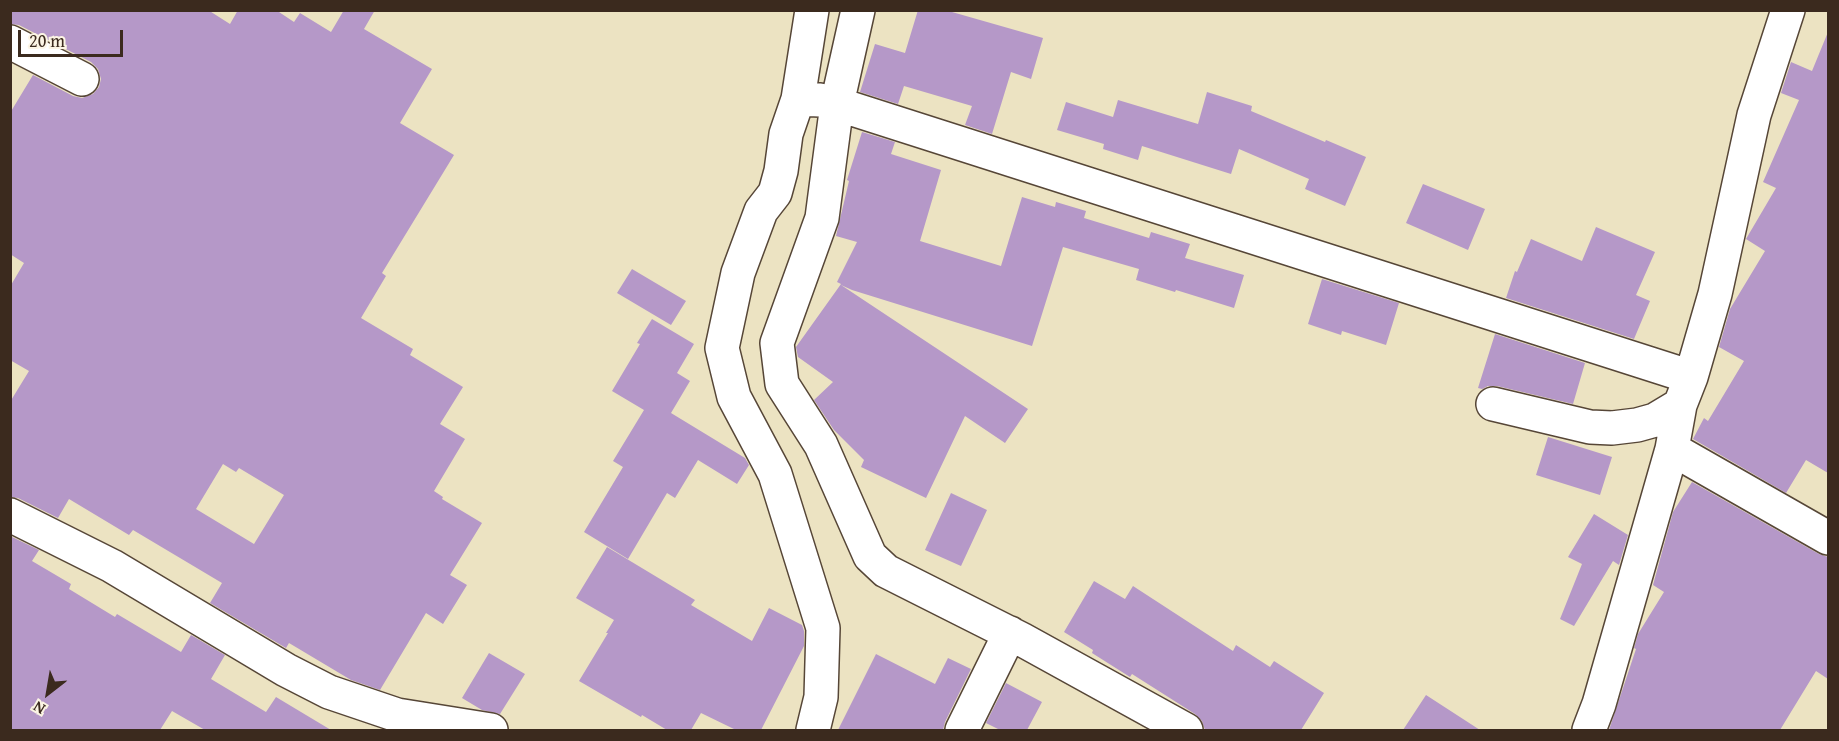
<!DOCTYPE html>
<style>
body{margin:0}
#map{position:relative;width:1839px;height:741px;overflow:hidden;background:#ece3c2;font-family:"Gentium Book Plus",serif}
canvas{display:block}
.frame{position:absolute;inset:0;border:12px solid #3b2a1e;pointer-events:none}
.north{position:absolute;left:18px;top:663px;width:60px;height:60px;-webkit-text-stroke:4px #fcf5e5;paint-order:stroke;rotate:211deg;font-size:16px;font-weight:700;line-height:24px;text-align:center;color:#3b2a1e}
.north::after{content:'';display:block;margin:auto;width:21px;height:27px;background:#3b2a1e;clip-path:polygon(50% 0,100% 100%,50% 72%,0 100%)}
.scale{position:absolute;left:18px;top:30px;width:105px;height:27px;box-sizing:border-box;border:3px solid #3b2a1e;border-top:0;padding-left:8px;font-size:18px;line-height:21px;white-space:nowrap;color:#3b2a1e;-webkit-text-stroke:4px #fcf5e5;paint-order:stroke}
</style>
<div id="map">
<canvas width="1839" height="741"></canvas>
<div class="frame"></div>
<div class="north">N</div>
<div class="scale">20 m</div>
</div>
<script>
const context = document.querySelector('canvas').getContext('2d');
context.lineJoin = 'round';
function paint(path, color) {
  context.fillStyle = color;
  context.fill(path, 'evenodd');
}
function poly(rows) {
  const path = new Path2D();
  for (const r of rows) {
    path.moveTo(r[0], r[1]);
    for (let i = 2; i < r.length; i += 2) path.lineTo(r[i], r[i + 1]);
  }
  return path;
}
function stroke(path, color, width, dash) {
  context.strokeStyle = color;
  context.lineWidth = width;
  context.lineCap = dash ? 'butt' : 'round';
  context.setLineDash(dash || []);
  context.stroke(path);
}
const building = poly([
 [10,10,208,10,230,24,238,10,276,10,294,22,300,13,331,32,344,10,375,10,364,29,432,69,400,123,454,155,382,273,386,276,361,318,413,349,410,355,463,387,440,424,465,439,434,491,443,497,442,499,482,523,450,575,467,585,443,624,426,613,380,690,351,680,289,643,286,648,210,603,222,583,133,530,129,535,69,499,58,518,18,498,10,497,10,402,29,371,10,360,11,285,24,263,10,254,10,113,33,75,73,96,82,98,93,94,99,87,101,79,98,69,91,62,19,25,10,24],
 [223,464,236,472,239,468,284,495,254,544,196,509],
 [918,10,945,10,1043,38,1031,79,1011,72,992,134,965,125,972,106,904,86,898,104,860,92,875,44,905,53],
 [1828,32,1828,473,1806,460,1786,493,1693,439,1704,418,1708,421,1744,361,1719,347,1730,309,1765,251,1746,239,1776,188,1763,182,1799,100,1781,93,1791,62,1812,71],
 [1207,92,1252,106,1251,111,1325,142,1326,140,1366,157,1345,206,1305,189,1309,179,1239,149,1231,174,1142,146,1138,160,1103,149,1104,144,1057,130,1066,102,1113,117,1118,100,1198,124],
 [862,132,895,142,891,154,941,170,920,241,1001,266,1022,197,1055,207,1056,202,1086,211,1084,218,1149,238,1151,232,1190,244,1185,258,1244,275,1234,308,1176,290,1175,292,1136,280,1139,269,1063,247,1032,346,852,290,841,285,1028,409,1005,443,965,416,926,498,861,467,864,460,834,430,814,400,833,382,798,357,796,347,841,284,837,282,857,242,836,236,849,181,847,180],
 [1423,184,1485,209,1468,250,1406,223],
 [1596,227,1655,252,1636,295,1650,301,1634,339,1506,298,1515,271,1517,272,1531,239,1582,261],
 [632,269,686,301,671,325,617,293],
 [1322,279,1399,303,1386,345,1342,331,1341,335,1308,324],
 [652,319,694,344,677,373,690,381,671,413,745,458,749,465,737,484,698,460,675,498,667,493,628,559,584,532,623,467,613,461,644,410,612,391,640,344,637,343],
 [1495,334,1585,363,1573,404,1497,386,1488,386,1482,389,1478,388],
 [1548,437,1612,457,1600,495,1536,475],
 [1692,482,1819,554,1828,557,1828,679,1816,671,1780,730,1609,730,1636,649,1634,648,1638,634,1664,592,1653,585,1673,512],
 [951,493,987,510,961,566,925,550],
 [1594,514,1628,535,1619,565,1613,561,1574,626,1560,619,1582,564,1568,557],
 [10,536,39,550,32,561,71,584,69,589,115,617,117,614,181,652,191,635,225,655,211,679,266,712,276,697,331,730,205,730,172,711,160,730,10,730],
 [607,547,695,600,691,605,752,641,769,608,802,625,804,631,804,646,761,730,736,730,701,713,691,730,667,730,642,715,641,717,579,681,608,633,606,633,614,620,576,598],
 [1094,581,1125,599,1133,586,1233,651,1236,645,1270,667,1274,661,1324,693,1301,730,1205,730,1202,721,1195,714,1132,674,1130,677,1092,653,1093,650,1064,632],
 [489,653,525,674,500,714,482,710,462,698],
 [876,654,935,684,948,658,971,669,945,722,943,730,838,730],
 [1006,683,1042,702,1027,730,1000,730,986,723],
 [1426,695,1480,730,1403,730]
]);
const minor = poly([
 [812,10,798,99,786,134,781,171,775,193,761,211,738,273,722,348,734,397,775,474,823,628,821,697,813,730],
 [858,10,837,104,822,218,777,343,782,384,821,445,870,556,886,571,1021,639,1186,730],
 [10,42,82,79],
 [798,99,820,100,837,104,1691,377],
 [1493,404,1590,427,1612,428,1637,425,1655,420,1680,405],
 [1672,449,1828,538],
 [10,515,112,566,286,670,329,692,397,715,491,730],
 [962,730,1010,633],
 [1589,730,1599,704,1672,449,1680,405,1691,377,1715,294,1754,115,1788,10]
]);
paint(building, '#b598c8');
stroke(minor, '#564637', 36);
stroke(minor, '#fff', 33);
</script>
